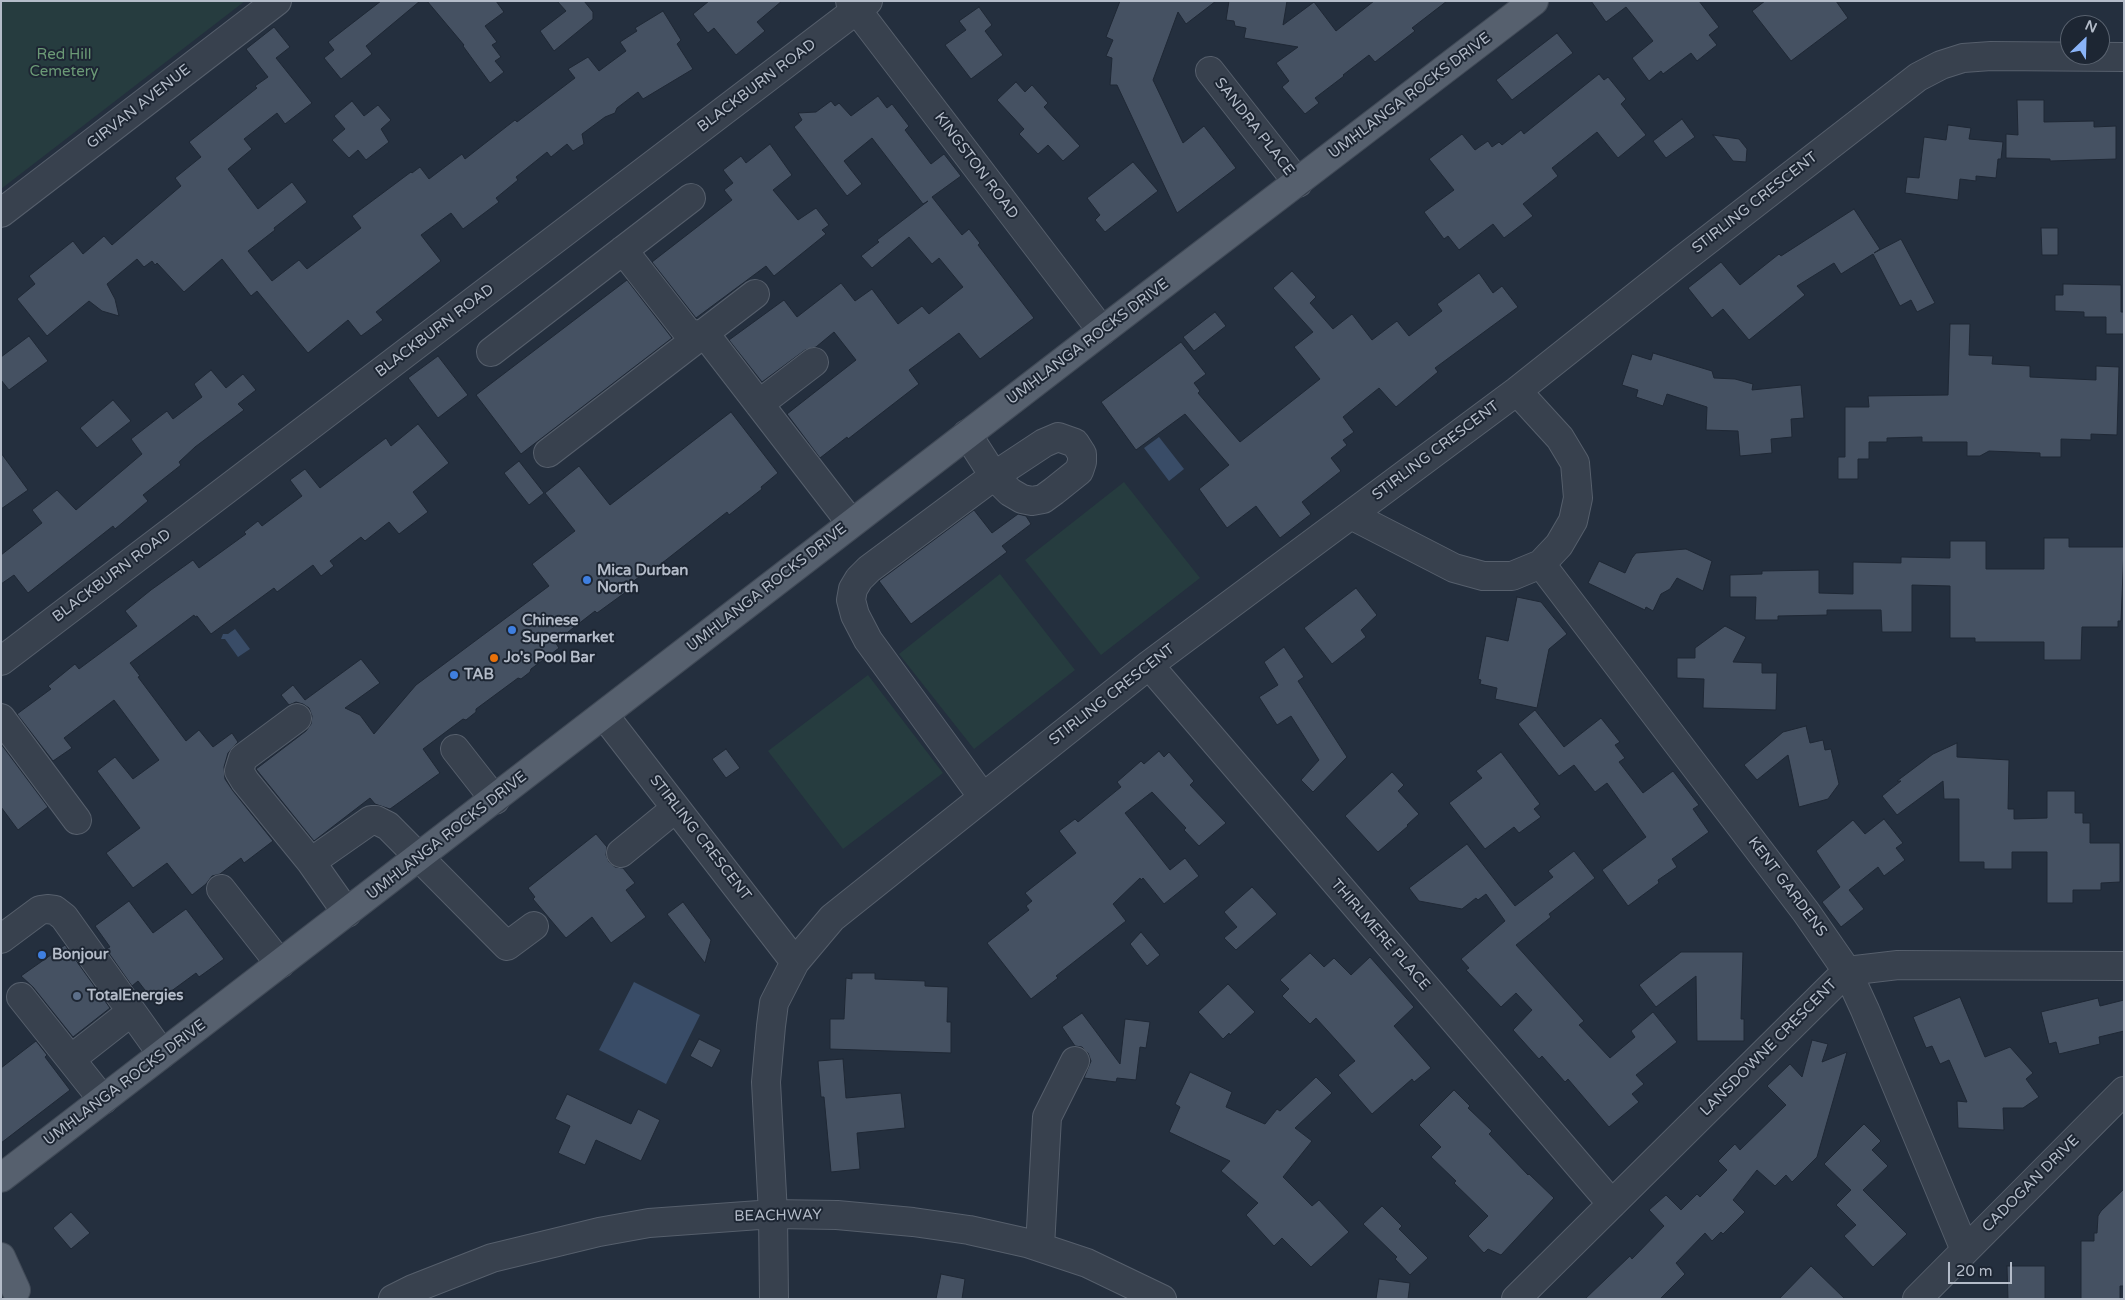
<!DOCTYPE html>
<style>
body{margin:0}
#map{position:relative;width:2125px;height:1300px;overflow:hidden;background:#242f3e;font-family:"Varela Round",sans-serif}
canvas{display:block}
.frame{position:absolute;inset:0;border:2px solid #b4bcc9;pointer-events:none}
.north{position:absolute;left:2060px;top:15px;width:50px;height:50px;box-sizing:border-box;background:#1d2633;border:1px solid #59626f;border-radius:50%;rotate:24deg;font-size:14px;font-weight:700;line-height:20px;text-align:center;color:#b4bcc9}
.north::after{content:'';display:block;margin:auto;width:18px;height:22px;background:#8ab4f8;clip-path:polygon(50% 0,100% 100%,50% 72%,0 100%)}
.scale{position:absolute;left:1948px;top:1262px;width:64px;height:22px;box-sizing:border-box;border:2px solid #b4bcc9;border-top:0;padding-left:6px;font-size:15px;line-height:18px;white-space:nowrap;color:#b4bcc9;-webkit-text-stroke:4px #1d2633;paint-order:stroke}
</style>
<div id="map">
<canvas width="2125" height="1300"></canvas>
<div class="frame"></div>
<div class="north">N</div>
<div class="scale">20 m</div>
</div>
<script>
const context = document.querySelector('canvas').getContext('2d');
context.lineJoin = 'round';
function paint(path, color) {
  context.fillStyle = color;
  context.fill(path, 'evenodd');
}
function poly(rows) {
  const path = new Path2D();
  for (const r of rows) {
    path.moveTo(r[0], r[1]);
    for (let i = 2; i < r.length; i += 2) path.lineTo(r[i], r[i + 1]);
  }
  return path;
}
function stroke(path, color, width, dash) {
  context.strokeStyle = color;
  context.lineWidth = width;
  context.lineCap = dash ? 'butt' : 'round';
  context.setLineDash(dash || []);
  context.stroke(path);
}
function write(font, color, halo, rows, align = 'center') {
  context.font = font + ' "Varela Round",sans-serif';
  context.lineWidth = 4;
  context.setLineDash([]);
  context.textBaseline = 'middle';
  context.strokeStyle = halo;
  context.fillStyle = color;
  for (const [text, x, y, turn = 0] of rows) {
    context.save();
    context.translate(x, y);
    context.rotate((+turn || 0) * Math.PI / 180);
    context.textAlign = isNaN(turn) ? turn : align;
    if (halo) context.strokeText(text, 0, 0);
    context.fillText(text, 0, 0);
    context.restore();
  }
}
const green = poly([
 [1,1,245,1,1,189],
 [1124,482,1200,578,1101,655,1025,560],
 [1000,574,1075,670,974,749,899,654],
 [868,675,943,773,843,849,768,751]
]);
const water = poly([
 [1159,437,1184,469,1169,481,1144,448],
 [235,629,250,649,238,657,225,639,221,639,223,634,228,634],
 [634,982,700,1015,666,1084,599,1050]
]);
const building = poly([
 [381,1,420,1,366,46,372,54,341,79,324,58,334,50,328,42,381,1],
 [427,1,496,1,504,12,485,26,497,42,492,45,501,57,495,61,504,72,490,83,463,46,464,45,427,1],
 [557,1,584,1,593,12,593,19,554,51,540,31,566,11,557,1],
 [709,1,782,1,757,22,765,31,736,55,714,28,708,33,693,14,709,1],
 [1120,1,1216,1,1186,24,1178,12,1153,80,1183,143,1204,126,1236,168,1177,213,1117,85,1110,85,1112,58,1106,56,1113,40,1106,37,1120,1],
 [1229,1,1287,1,1283,25,1314,2,1336,31,1374,1,1447,1,1412,28,1415,31,1375,62,1369,55,1343,75,1344,76,1315,98,1319,103,1305,114,1282,87,1289,81,1276,63,1298,47,1244,38,1246,28,1235,26,1234,21,1226,20,1229,1],
 [1591,1,1699,1,1719,27,1709,35,1717,45,1697,61,1691,53,1663,74,1661,71,1649,81,1632,58,1653,41,1626,7,1606,22,1591,1],
 [1765,1,1836,1,1848,18,1791,61,1752,11,1765,1],
 [979,7,992,25,985,31,1003,55,971,79,945,45,966,30,959,21,979,7],
 [663,11,681,40,677,44,693,69,643,99,638,92,617,108,615,113,605,117,582,134,584,144,573,151,567,144,551,157,547,152,516,177,518,180,496,198,499,202,463,229,451,213,421,235,441,261,376,312,383,320,361,336,348,320,308,353,257,291,251,296,222,259,184,292,157,263,155,265,152,261,144,267,137,259,107,284,115,299,119,316,102,311,89,301,47,336,17,299,35,284,29,276,73,241,83,254,104,236,112,245,181,186,175,178,201,157,189,142,257,88,255,86,268,77,246,49,274,27,290,47,276,58,312,103,285,124,277,113,244,139,252,149,228,169,258,209,292,182,307,202,274,228,275,230,248,251,272,281,299,260,307,269,361,228,352,216,411,172,412,173,420,167,429,179,462,154,465,159,515,120,517,122,575,78,568,69,588,57,599,71,626,51,620,42,637,31,635,28,663,11],
 [1557,33,1573,53,1512,100,1496,80,1557,33],
 [1599,74,1604,80,1608,77,1626,99,1621,104,1646,135,1618,158,1597,132,1552,168,1558,176,1523,204,1533,216,1504,238,1493,224,1459,250,1448,236,1444,239,1424,212,1454,190,1429,159,1462,134,1475,150,1488,141,1492,147,1499,142,1502,145,1521,130,1524,134,1599,74],
 [1016,82,1025,92,1032,85,1048,103,1044,107,1080,146,1063,161,1048,145,1038,154,1019,134,1024,129,997,100,1016,82],
 [878,96,887,108,892,104,909,126,905,130,931,164,944,154,961,176,932,197,962,235,969,229,980,243,978,245,1034,318,980,359,959,333,909,370,919,384,848,439,847,437,820,458,787,414,856,360,834,332,816,347,805,350,762,382,729,340,784,300,797,317,841,283,855,301,872,289,898,324,922,306,929,314,963,287,939,258,932,264,909,237,872,268,861,256,879,242,877,240,928,201,923,204,872,138,844,161,862,184,847,196,794,127,802,120,798,113,816,112,831,101,835,106,839,103,851,116,878,96],
 [2017,100,2044,100,2044,122,2094,121,2094,127,2116,126,2116,159,2050,161,2050,159,2006,158,2006,134,2018,135,2017,100],
 [352,101,364,116,378,105,391,120,381,129,389,142,366,160,358,150,349,158,332,140,345,129,334,116,352,101],
 [1682,119,1695,137,1666,158,1653,141,1682,119],
 [1948,125,1971,128,1969,139,2003,142,2001,159,1998,159,1996,178,1976,176,1976,181,1960,179,1958,200,1905,193,1907,177,1919,178,1924,137,1946,140,1948,125],
 [1713,135,1739,139,1747,149,1746,162,1733,161,1713,135],
 [770,144,792,175,773,190,798,220,816,208,829,225,822,230,826,234,774,276,766,266,696,318,652,262,732,200,724,190,733,183,723,170,741,156,746,163,770,144],
 [1133,162,1158,191,1105,232,1095,220,1100,215,1087,198,1133,162],
 [1854,209,1880,249,1874,253,1901,239,1935,303,1917,312,1911,300,1900,306,1873,254,1841,274,1834,263,1797,286,1805,295,1749,340,1723,309,1712,318,1688,288,1721,262,1740,285,1779,254,1781,256,1854,209],
 [2041,228,2058,228,2058,255,2042,255,2041,228],
 [1292,271,1316,297,1310,303,1333,329,1352,314,1372,340,1397,321,1409,336,1442,311,1437,304,1479,273,1493,293,1502,286,1518,307,1435,368,1438,372,1396,407,1379,388,1343,417,1354,432,1343,440,1347,445,1331,458,1341,471,1302,502,1311,514,1280,538,1256,506,1227,528,1199,489,1229,465,1185,414,1136,450,1101,402,1181,342,1206,374,1194,383,1200,391,1198,393,1240,442,1320,379,1294,347,1313,332,1273,288,1292,271],
 [627,280,672,338,521,454,476,395,627,280],
 [2063,284,2121,285,2121,312,2124,312,2124,334,2106,334,2106,317,2084,317,2084,312,2055,311,2055,295,2063,295,2063,284],
 [1215,312,1226,326,1194,351,1183,337,1215,312],
 [1950,324,1970,324,1969,355,1993,356,1992,364,2030,366,2030,377,2096,380,2096,366,2119,367,2117,435,2091,434,2091,440,2061,439,2061,457,2040,457,2040,453,1989,451,1980,456,1967,456,1967,442,1922,442,1922,437,1887,438,1887,442,1869,442,1869,459,1858,459,1858,479,1838,479,1838,457,1845,457,1845,407,1869,407,1868,396,1948,395,1950,324],
 [29,336,48,361,9,390,1,380,1,357,29,336],
 [1653,353,1712,371,1714,378,1735,379,1753,384,1752,390,1801,385,1804,418,1791,419,1792,437,1771,439,1772,453,1740,456,1738,431,1706,430,1707,407,1667,394,1663,406,1636,397,1638,390,1622,385,1632,354,1651,360,1653,353],
 [438,356,468,395,438,418,408,378,438,356],
 [211,370,226,388,243,374,256,390,238,404,244,410,195,447,179,462,181,465,143,495,148,501,115,529,113,526,28,593,14,575,1,584,1,555,42,523,32,510,57,490,76,510,142,454,131,439,167,411,173,419,202,397,194,384,211,370],
 [113,400,131,421,97,448,80,428,113,400],
 [731,412,778,473,761,487,762,489,729,515,727,512,657,567,655,565,627,586,630,589,597,613,595,611,555,642,559,648,531,669,530,672,521,679,518,678,476,709,476,712,466,720,463,719,423,749,440,773,390,809,375,804,370,798,314,841,256,769,306,731,311,724,312,716,309,708,303,704,296,702,289,705,281,695,293,685,305,700,361,659,380,683,345,708,360,715,374,734,416,685,549,586,532,564,575,531,545,493,579,466,610,505,731,412],
 [418,424,449,463,413,492,428,512,399,534,389,522,365,541,361,537,330,561,334,566,321,576,313,565,277,592,274,588,211,634,197,616,195,617,194,615,130,663,140,676,138,677,186,741,199,730,213,747,232,733,238,742,228,753,224,767,225,779,233,791,273,841,244,863,241,858,220,874,212,876,206,884,192,895,167,863,133,888,106,853,140,828,97,771,115,757,133,779,159,760,114,700,64,738,72,748,53,761,17,714,51,689,48,686,75,664,79,669,137,626,125,611,151,590,193,560,199,568,246,534,244,532,258,521,262,526,302,496,290,480,305,469,320,488,386,438,391,446,418,424],
 [1,453,28,490,1,509,1,453],
 [519,461,544,493,529,505,504,473,519,461],
 [974,510,992,533,1018,514,1026,516,1031,524,1002,546,1007,552,911,624,879,581,974,510],
 [2044,538,2069,538,2069,547,2124,547,2121,621,2118,621,2118,627,2082,627,2081,660,2044,660,2044,642,1975,642,1975,638,1950,638,1950,586,1912,585,1912,632,1882,632,1881,610,1827,610,1827,615,1778,616,1778,620,1755,620,1756,597,1730,597,1730,575,1762,574,1762,571,1819,570,1819,593,1853,594,1853,562,1901,563,1901,557,1950,558,1950,541,1986,541,1986,569,2044,569,2044,538],
 [1686,549,1712,561,1703,591,1677,578,1670,589,1661,594,1653,611,1646,607,1645,610,1588,583,1599,561,1625,573,1632,558,1636,553,1686,549],
 [1356,588,1377,615,1361,630,1366,637,1332,664,1304,628,1356,588],
 [1517,597,1541,602,1567,634,1549,649,1537,708,1495,699,1497,688,1480,684,1481,680,1478,679,1486,636,1508,641,1517,597],
 [1725,626,1746,637,1733,662,1762,663,1762,673,1777,673,1776,710,1703,708,1704,679,1677,678,1677,658,1695,658,1695,648,1725,626],
 [1284,647,1304,677,1298,681,1347,757,1313,792,1301,780,1319,760,1291,716,1277,725,1259,697,1278,685,1264,662,1284,647],
 [1535,710,1564,747,1601,718,1620,742,1615,745,1625,758,1619,762,1643,793,1673,771,1699,805,1693,809,1709,832,1672,859,1677,867,1658,880,1659,883,1628,906,1602,870,1646,837,1607,783,1595,792,1574,765,1559,776,1518,724,1535,710],
 [1806,726,1810,743,1823,740,1825,750,1831,749,1839,784,1828,799,1799,807,1788,755,1757,780,1744,765,1783,732,1806,726],
 [1957,743,1957,757,2009,760,2008,809,2014,809,2014,819,2047,818,2047,791,2075,791,2075,813,2083,813,2083,823,2090,823,2090,843,2120,843,2120,882,2101,883,2101,890,2073,890,2073,903,2047,903,2047,852,2012,852,2012,869,1984,869,1984,862,1959,862,1959,799,1944,799,1943,781,1897,815,1882,796,1901,781,1897,781,1933,754,1957,743],
 [1,744,48,807,18,830,1,807,1,744],
 [726,749,740,768,726,778,712,759,726,749],
 [1159,751,1164,757,1169,752,1194,781,1190,785,1226,823,1199,846,1184,830,1186,828,1152,792,1125,813,1170,870,1185,858,1199,876,1164,904,1143,878,1141,880,1140,878,1113,904,1126,921,1056,976,1058,978,1031,999,987,943,1029,910,1026,906,1032,901,1025,893,1076,853,1059,831,1075,819,1078,822,1121,787,1117,782,1141,761,1144,764,1159,751],
 [1501,752,1540,804,1534,809,1541,817,1519,833,1514,827,1485,849,1449,803,1482,778,1476,771,1501,752],
 [1392,772,1404,785,1398,791,1419,814,1407,825,1408,826,1378,852,1345,816,1392,772],
 [1884,819,1903,843,1896,848,1905,860,1884,876,1878,867,1849,890,1864,909,1841,927,1822,902,1840,887,1816,851,1853,820,1865,834,1884,819],
 [596,834,607,847,606,855,609,862,615,867,623,868,635,883,626,890,646,917,611,943,592,917,566,938,533,899,535,897,528,888,596,834],
 [1467,844,1515,906,1553,877,1548,871,1574,851,1595,878,1549,914,1551,917,1516,945,1584,1021,1579,1025,1610,1058,1635,1037,1631,1031,1653,1012,1677,1042,1636,1075,1644,1084,1632,1094,1639,1102,1609,1127,1568,1079,1565,1082,1542,1056,1539,1059,1513,1030,1532,1010,1516,993,1501,1007,1466,970,1469,968,1461,959,1505,921,1486,894,1478,900,1476,898,1462,909,1419,901,1409,888,1467,844],
 [1252,887,1277,914,1236,950,1224,938,1237,927,1224,912,1252,887],
 [129,901,153,933,186,909,224,959,199,977,196,973,155,1003,138,981,132,986,106,949,110,947,95,926,129,901],
 [683,902,711,940,705,963,667,914,683,902],
 [1141,932,1160,955,1147,966,1130,944,1141,932],
 [65,945,110,1008,73,1037,33,987,21,976,65,945],
 [1681,952,1743,952,1741,1019,1744,1019,1744,1041,1697,1041,1696,976,1656,1007,1639,985,1681,952],
 [1310,953,1324,967,1334,958,1351,975,1370,957,1414,1007,1394,1026,1431,1068,1414,1082,1412,1079,1372,1114,1338,1075,1355,1061,1316,1018,1310,1024,1282,996,1289,989,1280,980,1310,953],
 [852,973,875,973,875,979,925,981,925,986,948,987,947,1022,951,1022,951,1053,830,1049,830,1019,844,1019,846,978,852,979,852,973],
 [1228,984,1255,1012,1230,1035,1229,1033,1223,1039,1198,1012,1228,984],
 [1960,997,1985,1057,2010,1047,2033,1073,2026,1079,2039,1097,2023,1108,2003,1108,2004,1130,1958,1128,1957,1101,1967,1102,1949,1060,1940,1064,1932,1046,1926,1048,1913,1017,1960,997],
 [2098,998,2100,1006,2124,1000,2124,1031,2099,1037,2100,1044,2059,1054,2056,1042,2049,1044,2041,1012,2098,998],
 [1082,1013,1120,1064,1125,1019,1150,1022,1146,1048,1140,1047,1136,1080,1117,1078,1116,1082,1084,1078,1091,1061,1088,1053,1082,1047,1075,1046,1062,1027,1082,1013],
 [699,1039,721,1050,712,1068,690,1056,699,1039],
 [1812,1040,1828,1044,1822,1062,1847,1052,1817,1157,1792,1182,1786,1175,1775,1186,1757,1170,1733,1200,1745,1212,1723,1234,1721,1232,1712,1241,1705,1233,1676,1263,1685,1274,1660,1299,1585,1299,1630,1256,1632,1259,1664,1226,1649,1210,1666,1195,1681,1210,1697,1194,1700,1197,1727,1170,1718,1161,1735,1144,1740,1150,1786,1105,1767,1086,1790,1064,1802,1077,1812,1040],
 [36,1041,47,1055,45,1057,70,1090,1,1143,1,1068,36,1041],
 [843,1059,846,1098,901,1093,905,1128,857,1133,860,1169,831,1172,824,1097,821,1097,818,1061,843,1059],
 [1190,1072,1232,1092,1226,1107,1265,1124,1277,1109,1280,1111,1316,1077,1332,1093,1295,1128,1312,1141,1283,1177,1312,1206,1319,1200,1349,1232,1311,1267,1282,1238,1274,1246,1246,1215,1258,1203,1221,1171,1230,1161,1169,1132,1180,1107,1175,1104,1190,1072],
 [1454,1090,1470,1106,1468,1108,1492,1131,1489,1134,1528,1175,1529,1174,1554,1198,1501,1255,1488,1249,1484,1253,1468,1236,1488,1216,1454,1183,1456,1181,1431,1157,1441,1147,1419,1125,1454,1090],
 [567,1094,631,1124,638,1109,660,1120,641,1161,596,1140,585,1165,558,1153,570,1126,555,1119,567,1094],
 [1864,1124,1881,1141,1872,1150,1888,1166,1863,1190,1907,1234,1873,1267,1844,1236,1856,1225,1836,1205,1851,1190,1824,1164,1864,1124],
 [2124,1189,2124,1286,2120,1286,2120,1299,2081,1299,2081,1241,2094,1241,2094,1233,2097,1233,2098,1216,2101,1211,2124,1189],
 [1382,1206,1402,1226,1399,1229,1428,1258,1410,1275,1395,1259,1397,1257,1363,1224,1382,1206],
 [71,1212,90,1233,71,1249,53,1228,71,1212],
 [1811,1266,1845,1299,1779,1299,1811,1266],
 [2007,1266,2045,1266,2045,1299,2008,1299,2007,1266],
 [941,1274,965,1279,962,1299,936,1299,941,1274],
 [1379,1279,1410,1283,1408,1299,1376,1299,1379,1279]
]);
const minor = poly([
 [850,1,1102,331],
 [1210,71,1298,183],
 [1,213,277,1],
 [623,250,688,333,702,335,712,343,851,523],
 [491,352,691,198],
 [759,404,814,362],
 [967,434,994,476,1010,492,1022,499,1032,501,1043,499,1054,491,1079,471,1082,462,1082,454,1075,443,1058,437,1044,443,994,476,869,569,859,579,853,589,851,600,855,615,868,640,982,796],
 [548,453,755,294],
 [1351,515,1454,568,1483,576,1512,576,1541,564,1559,545,1573,521,1578,498,1575,463,1560,438,1517,391],
 [1541,564,1806,912,1847,971,1865,1010,1965,1250],
 [1,661,868,1],
 [1149,665,1612,1204],
 [604,715,795,962],
 [1,718,77,820],
 [297,718,243,758,239,771,245,781,311,862],
 [455,749,495,800],
 [621,853,676,808],
 [221,889,280,964],
 [347,913,311,862,371,820,376,820,388,826,507,946,534,926],
 [1,939,40,910,47,909,55,910,64,917,162,1054],
 [21,997,103,1100],
 [71,1059,131,1012],
 [1040,1247,1047,1117,1075,1061],
 [393,1299,413,1289,492,1258,599,1232,649,1223,773,1214,837,1215,913,1222,969,1230,1027,1243,1087,1263,1162,1299],
 [774,1299,773,1214,766,1082,771,1026,774,1003,795,962,832,918,1149,665,1517,391,1682,260,1918,77,1941,65,1963,58,1991,56,2124,57],
 [1516,1299,1847,971,1898,965,2124,966],
 [1917,1299,2124,1091]
]);
const major = poly([
 [1,1178,1102,331,1534,1],
 [1,1257,16,1290]
]);
const markers = [
 [587,580,5,"#3f7fe0"],
 [512,630,5,"#3f7fe0"],
 [494,658,5,"#e8710a"],
 [454,675,5,"#3f7fe0"],
 [42,955,5,"#3f7fe0"],
 [77,996,5,"#5c6f8a"]
];
const parkNames = [
 ["Red Hill",64,55],
 ["Cemetery",64,72]
];
const streetNames = [
 ["BLACKBURN ROAD",757,86,-37],
 ["UMHLANGA ROCKS DRIVE",1410,96,-37],
 ["GIRVAN AVENUE",139,107,-38],
 ["SANDRA PLACE",1254,127,52],
 ["KINGSTON ROAD",976,166,53],
 ["STIRLING CRESCENT",1755,203,-38],
 ["BLACKBURN ROAD",435,331,-37],
 ["UMHLANGA ROCKS DRIVE",1088,342,-37],
 ["STIRLING CRESCENT",1436,451,-37],
 ["BLACKBURN ROAD",112,576,-37],
 ["UMHLANGA ROCKS DRIVE",767,588,-38],
 ["STIRLING CRESCENT",1112,695,-38],
 ["UMHLANGA ROCKS DRIVE",447,836,-38],
 ["STIRLING CRESCENT",700,838,52],
 ["KENT GARDENS",1787,887,53],
 ["THIRLMERE PLACE",1380,935,49],
 ["LANSDOWNE CRESCENT",1769,1048,-45],
 ["UMHLANGA ROCKS DRIVE",125,1083,-37],
 ["CADOGAN DRIVE",2031,1184,-45],
 ["BEACHWAY",778,1216,-1]
];
const poiNames = [
 ["Mica Durban",597,571],
 ["North",597,588],
 ["Chinese",522,621],
 ["Supermarket",522,638],
 ["Jo's Pool Bar",504,658],
 ["TAB",464,675],
 ["Bonjour",52,955],
 ["TotalEnergies",87,996]
];
paint(green, '#263c3f');
paint(water, '#394c67');
paint(building, '#455162');
stroke(building, '#1f2835', 1);
stroke(minor, '#565f6c', 30);
stroke(major, '#414a57', 30);
stroke(minor, '#38414e', 28);
stroke(major, '#56606e', 28);
for (const [x, y, r, color] of markers) {
  const dot = new Path2D();
  dot.arc(x, y, r, 0, 2 * Math.PI);
  context.fillStyle = color;
  context.fill(dot);
  stroke(dot, '#1d2633', 2);
}
write('15px', '#6b9a76', '#1d2633', parkNames);
write('15px', '#b4bcc9', '#1d2633', streetNames);
write('bold 15px', '#b4bcc9', '#1d2633', poiNames, 'left');
</script>
